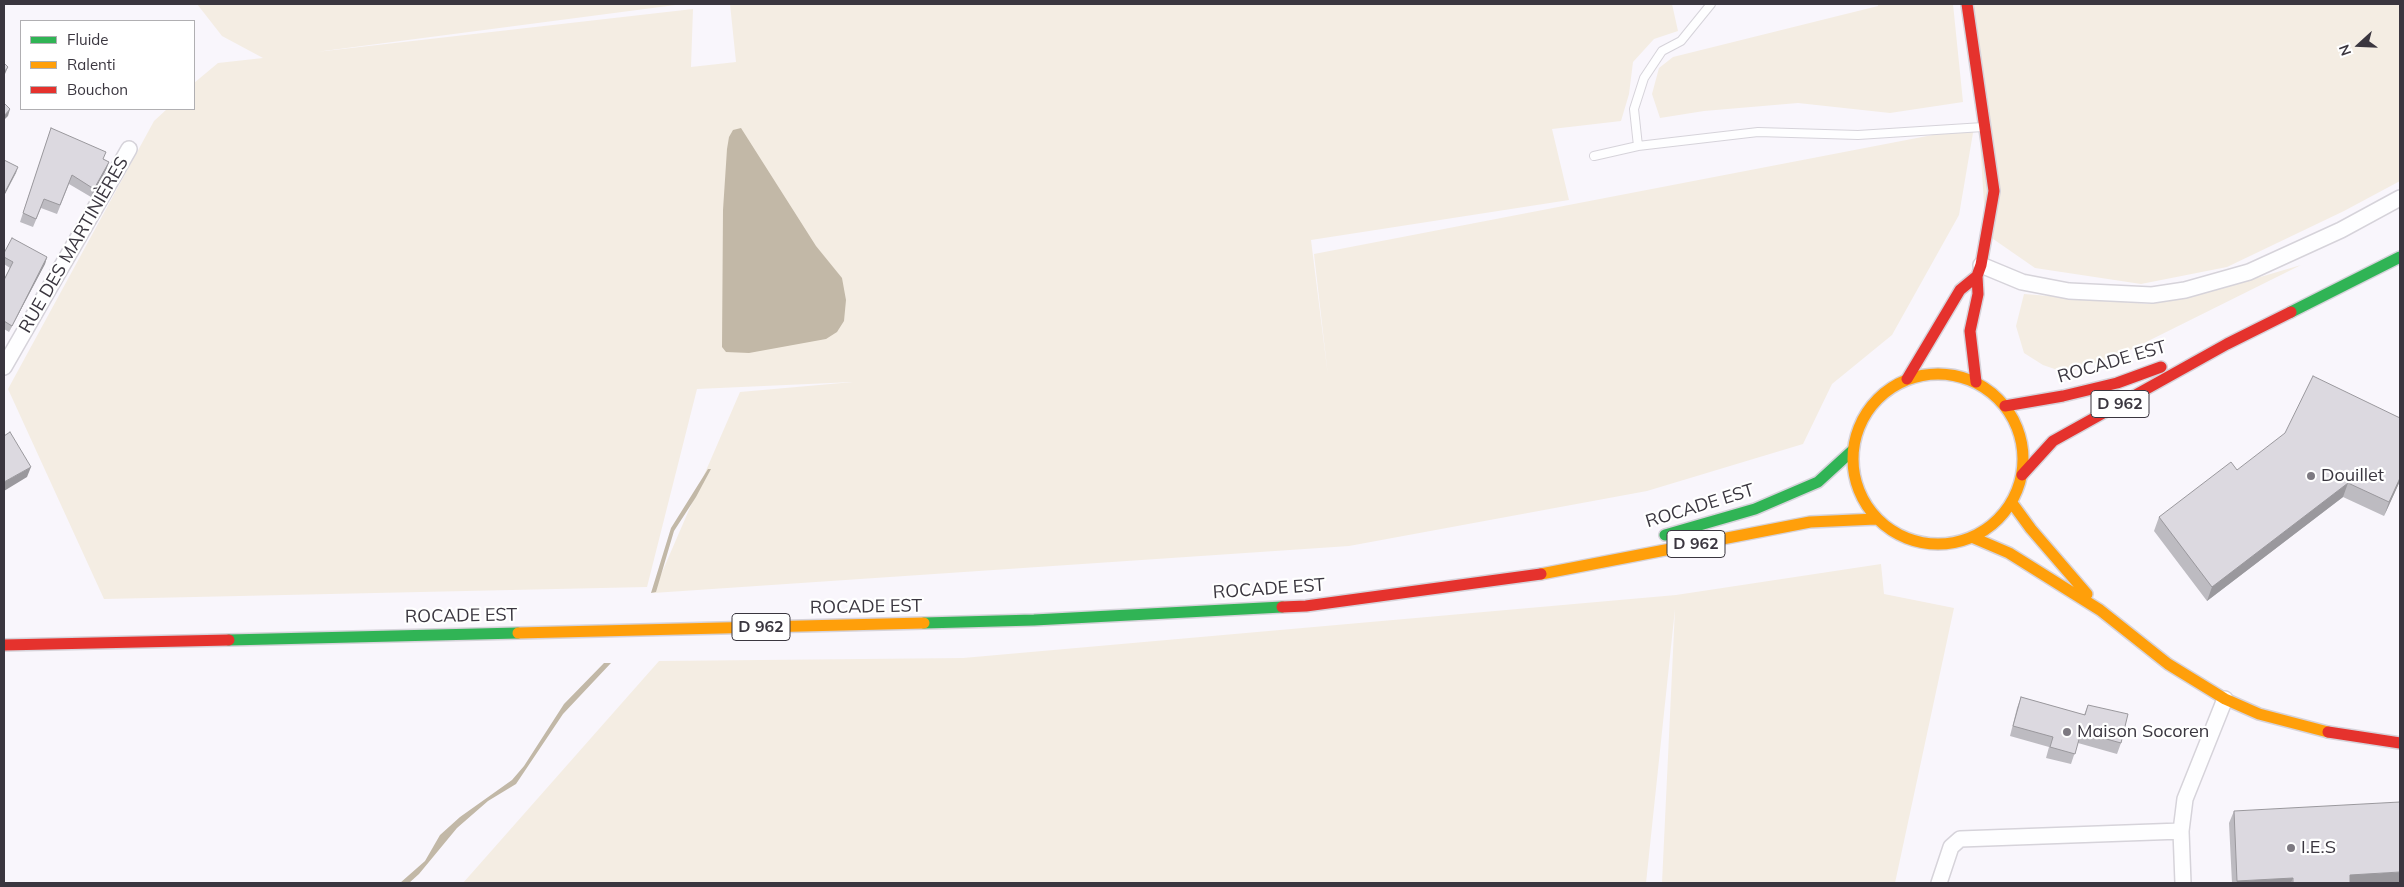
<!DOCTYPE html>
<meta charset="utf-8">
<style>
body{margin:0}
#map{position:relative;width:2404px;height:887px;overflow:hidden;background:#f9f6fc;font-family:Mulish,sans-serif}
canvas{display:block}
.frame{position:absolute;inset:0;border:5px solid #3a363f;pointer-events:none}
.legend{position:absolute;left:20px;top:20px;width:175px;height:90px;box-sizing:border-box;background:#fff;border:1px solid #b0afb2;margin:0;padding:6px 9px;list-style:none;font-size:15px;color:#3a363f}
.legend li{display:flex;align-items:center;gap:10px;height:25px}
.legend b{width:25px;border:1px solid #b0afb2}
.north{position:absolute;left:2334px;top:20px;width:50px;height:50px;-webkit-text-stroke:4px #fff;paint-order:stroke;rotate:250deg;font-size:14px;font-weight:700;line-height:20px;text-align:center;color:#3a363f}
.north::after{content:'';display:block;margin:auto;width:18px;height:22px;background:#3a363f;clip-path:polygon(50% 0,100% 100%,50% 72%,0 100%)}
</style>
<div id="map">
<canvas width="2404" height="887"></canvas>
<div class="frame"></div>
<ul class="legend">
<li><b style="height:6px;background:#30b455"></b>Fluide</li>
<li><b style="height:6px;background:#ff9f0a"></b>Ralenti</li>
<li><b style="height:6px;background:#e5322d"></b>Bouchon</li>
</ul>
<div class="north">N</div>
</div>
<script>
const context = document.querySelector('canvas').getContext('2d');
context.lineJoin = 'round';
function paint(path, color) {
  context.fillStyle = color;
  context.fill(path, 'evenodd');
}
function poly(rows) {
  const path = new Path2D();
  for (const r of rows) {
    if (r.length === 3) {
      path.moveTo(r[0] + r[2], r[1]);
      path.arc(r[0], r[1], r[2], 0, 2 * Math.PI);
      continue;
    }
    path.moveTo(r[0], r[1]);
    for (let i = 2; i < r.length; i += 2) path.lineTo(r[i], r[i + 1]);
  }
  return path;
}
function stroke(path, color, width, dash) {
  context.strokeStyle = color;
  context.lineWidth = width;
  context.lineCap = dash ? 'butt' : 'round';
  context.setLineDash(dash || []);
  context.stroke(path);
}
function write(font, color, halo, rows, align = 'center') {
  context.font = font + ' Mulish,sans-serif';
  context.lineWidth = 4.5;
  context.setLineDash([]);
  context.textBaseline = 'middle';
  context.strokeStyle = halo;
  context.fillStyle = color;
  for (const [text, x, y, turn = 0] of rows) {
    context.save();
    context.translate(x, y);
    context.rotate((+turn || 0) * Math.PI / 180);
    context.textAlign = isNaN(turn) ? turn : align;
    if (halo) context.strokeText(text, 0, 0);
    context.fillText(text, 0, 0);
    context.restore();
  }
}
const green = poly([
 [197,4,683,4,316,52,693,9,691,67,736,62,730,4,1672,4,1678,31,1654,39,1633,62,1629,94,1621,121,1552,129,1569,200,1311,240,1328,376,1314,254,1974,127,1959,215,1892,335,1832,384,1803,444,1647,491,1349,546,653,593,740,392,853,382,697,389,647,587,104,599,8,389,154,121,167,109,194,109,194,83,218,63,263,58,222,36],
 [1878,4,1953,4,1963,102,1890,113,1798,103,1704,111,1660,118,1652,94,1659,68,1673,57,1878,6],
 [1971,4,2400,4,2400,181,2344,211,2227,267,2141,284,2035,268,1986,234],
 [2301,265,2120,355,2066,373,2043,365,2024,353,2016,326,2024,294,2149,304,2206,293],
 [1881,564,1884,594,1954,608,1895,883,1662,883,1675,609,1646,883,463,883,659,661,963,658,1676,595]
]);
const water = poly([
 [741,128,816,246,842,278,846,300,844,321,837,332,826,339,749,353,726,352,722,347,723,210,727,149,729,137,733,130],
 [708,469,711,469,696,497,674,531,656,592,651,593,671,528],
 [604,663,611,663,563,714,516,784,488,801,457,828,419,874,409,883,400,883,425,861,440,835,460,817,512,780,524,766,564,704]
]);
const lane = poly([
 [1638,146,1634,109,1644,78,1662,51,1681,41,1711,4],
 [1594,156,1638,146,1758,132,1858,135,1983,127]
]);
const street = poly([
 [1981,265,2022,282,2069,291,2152,295,2185,290,2249,272,2341,230,2400,198],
 [4,367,129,149],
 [1939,883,1951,847,1960,839,2181,831],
 [2183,883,2181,831,2185,799,2225,699]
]);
const fast = poly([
 [2291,312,2400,257],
 [1665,535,1755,509,1818,482,1853,450],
 [924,623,1034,620,1282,607],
 [229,640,518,633]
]);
const slow = poly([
 [1938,459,85],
 [2012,503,2031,529,2087,594],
 [1974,538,2009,553,2100,610,2168,664,2225,699,2259,714,2328,732],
 [1541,574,1810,522,1876,519],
 [518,633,924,623]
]);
const jam = poly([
 [1967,4,1994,191,1981,265,1977,276,1978,294,1970,331,1976,382],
 [1907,379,1960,290,1977,276],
 [2005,406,2063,396,2117,383,2161,367],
 [2022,475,2053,441,2227,344,2291,312],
 [1282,607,1306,606,1541,574],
 [4,645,229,640],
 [2328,732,2400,743]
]);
const wall = poly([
 [51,128,109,162,106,170,91,197,69,184,57,214,41,208,33,227,20,222],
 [4,253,47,257,45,264,9,332,4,329,4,280,10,268,4,264],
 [2400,418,2400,481,2384,516,2343,497,2207,601,2154,531,2159,517,2237,470],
 [2021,697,2084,715,2088,705,2121,743,2117,754,2078,743,2071,764,2046,758,2049,747,2010,736,2017,708],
 [2234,811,2400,883,2232,883,2229,823]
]);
const shadedWall = poly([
 [8,67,5,74,4,76,4,72],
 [10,109,8,116,4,120,4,116],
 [109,162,106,170,91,197,94,189],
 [18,167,16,173,4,196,4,194],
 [47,257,45,264,9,332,12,326],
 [31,467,27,477,4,491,4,482],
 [2400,478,2400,481,2384,516,2389,502],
 [2348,483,2343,497,2207,601,2212,587],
 [2400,872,2400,883,2347,883,2350,875],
 [2293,878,2291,883,2236,883,2237,881]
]);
const building = poly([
 [4,63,8,67,4,72,4,63],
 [4,103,10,109,4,116,4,103],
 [51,128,106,152,103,159,109,162,94,189,72,175,60,205,44,199,36,219,23,213,51,128],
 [4,160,18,167,4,194,4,160],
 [12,238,47,257,12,326,4,321,4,280,13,262,4,257,4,253,12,238],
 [2313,376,2400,418,2400,478,2389,502,2348,483,2212,587,2159,517,2231,462,2237,470,2285,433,2313,376],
 [10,432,31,467,4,482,4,436,10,432],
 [2021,697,2085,715,2088,705,2128,714,2121,743,2081,732,2075,754,2050,747,2053,737,2013,726,2021,697],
 [2400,802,2400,872,2350,875,2350,883,2293,883,2293,878,2237,881,2234,811,2400,802]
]);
const markers = [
 [2311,476,5,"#7d7981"],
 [2067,732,5,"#7d7981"],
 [2291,848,5,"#7d7981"]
];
const shields = [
 [2120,404,58],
 [1696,544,58],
 [761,627,58]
];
const shieldNames = [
 ["D 962",2120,404],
 ["D 962",1696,544],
 ["D 962",761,627]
];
const streetNames = [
 ["RUE DES MARTINIÈRES",74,245,-60],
 ["ROCADE EST",2112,362,-16],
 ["ROCADE EST",1700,506,-17],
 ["ROCADE EST",1269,589,-4],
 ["ROCADE EST",866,607,-1],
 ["ROCADE EST",461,616,-1]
];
const poiNames = [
 ["Douillet",2321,476],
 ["Maison Socoren",2077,732],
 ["I.E.S",2301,848]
];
paint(green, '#f4ede3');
paint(water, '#c2b8a7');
stroke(lane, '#d6d3da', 10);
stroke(street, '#d6d3da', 18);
stroke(fast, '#d6d3da', 14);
stroke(slow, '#d6d3da', 14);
stroke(jam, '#d6d3da', 14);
stroke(lane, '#fefeff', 8);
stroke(street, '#fefeff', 15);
stroke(fast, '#30b455', 11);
stroke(slow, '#ff9f0a', 11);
stroke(jam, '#e5322d', 11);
paint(wall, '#bdbbc1');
paint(shadedWall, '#9a989d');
paint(building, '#dcd9e0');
stroke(building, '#9a989d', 1);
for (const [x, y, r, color] of markers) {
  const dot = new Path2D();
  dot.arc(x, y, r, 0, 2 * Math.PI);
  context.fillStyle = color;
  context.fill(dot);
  stroke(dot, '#fff', 2);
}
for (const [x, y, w] of shields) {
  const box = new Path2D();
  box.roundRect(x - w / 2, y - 13.5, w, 27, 4);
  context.fillStyle = '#fff';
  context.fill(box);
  stroke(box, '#3a363f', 1);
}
write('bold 16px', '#3a363f', null, shieldNames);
write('18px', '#3a363f', '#fff', streetNames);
write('18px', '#3a363f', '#fff', poiNames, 'left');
</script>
